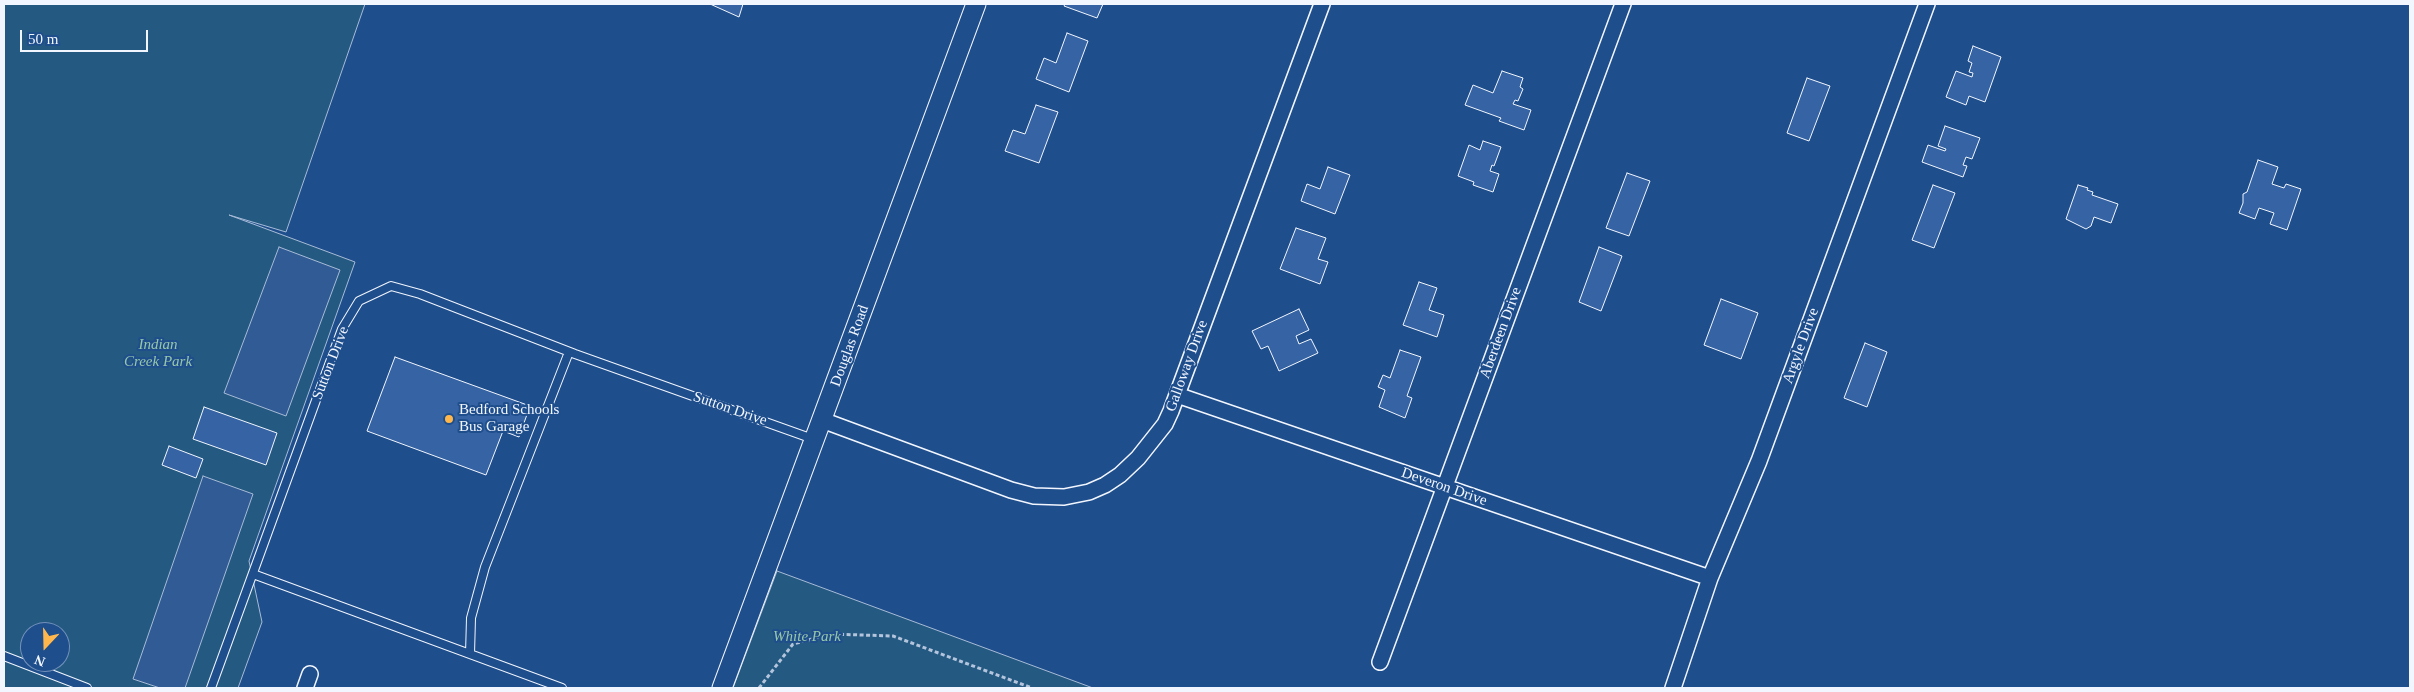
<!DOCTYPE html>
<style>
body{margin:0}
#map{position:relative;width:2414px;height:692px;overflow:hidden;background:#1f4e8c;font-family:Georgia,serif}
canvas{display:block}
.frame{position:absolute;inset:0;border:5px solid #f2f6ff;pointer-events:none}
.north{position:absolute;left:20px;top:622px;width:50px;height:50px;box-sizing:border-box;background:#1f4e8c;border:1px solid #7391ba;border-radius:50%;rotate:201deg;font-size:14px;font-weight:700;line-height:20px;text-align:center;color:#f2f6ff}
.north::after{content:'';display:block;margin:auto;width:18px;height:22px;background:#ffb74d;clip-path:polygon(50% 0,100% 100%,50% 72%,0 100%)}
.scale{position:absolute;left:20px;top:30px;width:128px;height:22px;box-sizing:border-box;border:2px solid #f2f6ff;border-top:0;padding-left:6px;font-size:15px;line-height:18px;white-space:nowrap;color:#f2f6ff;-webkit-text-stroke:4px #1f4e8c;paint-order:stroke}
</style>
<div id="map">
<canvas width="2414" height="692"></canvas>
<div class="frame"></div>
<div class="north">N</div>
<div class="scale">50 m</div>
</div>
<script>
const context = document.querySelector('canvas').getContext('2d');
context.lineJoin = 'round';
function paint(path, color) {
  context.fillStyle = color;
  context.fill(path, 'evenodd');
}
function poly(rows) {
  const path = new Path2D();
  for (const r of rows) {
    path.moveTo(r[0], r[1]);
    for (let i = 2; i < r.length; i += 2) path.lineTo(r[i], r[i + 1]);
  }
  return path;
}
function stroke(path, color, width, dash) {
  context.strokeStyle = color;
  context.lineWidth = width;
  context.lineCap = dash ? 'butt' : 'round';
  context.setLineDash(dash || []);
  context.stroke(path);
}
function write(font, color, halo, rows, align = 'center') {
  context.font = font + ' Georgia,serif';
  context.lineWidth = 4;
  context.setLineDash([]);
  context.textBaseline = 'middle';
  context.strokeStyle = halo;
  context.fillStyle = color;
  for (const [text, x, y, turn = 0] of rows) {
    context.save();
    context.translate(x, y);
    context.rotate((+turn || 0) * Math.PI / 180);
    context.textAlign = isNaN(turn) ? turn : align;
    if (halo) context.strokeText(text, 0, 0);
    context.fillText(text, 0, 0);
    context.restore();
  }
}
const green = poly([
 [4,4,365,4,286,232,229,215,355,262,249,561,262,622,238,688,4,688,4,4],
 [30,632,60,632,60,662,30,662,30,632],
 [777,571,1093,688,733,688,777,571]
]);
const parking = poly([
 [279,247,340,270,286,416,224,393,279,247],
 [203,476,253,494,185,688,160,688,133,679,203,476]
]);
const building = poly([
 [710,4,743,4,739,17,710,4],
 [1065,4,1103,4,1097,18,1064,6,1065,4],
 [1067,33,1088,41,1069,92,1036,79,1044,58,1056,63,1067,33],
 [1973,46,2001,57,1985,102,1969,96,1966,105,1946,97,1956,71,1972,77,1973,73,1969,72,1972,63,1968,61,1973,46],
 [1502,71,1523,78,1520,87,1523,89,1518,101,1515,100,1513,104,1531,110,1524,130,1499,121,1501,118,1465,105,1473,85,1493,93,1502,71],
 [1807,78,1830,86,1809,141,1787,133,1807,78],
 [1036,105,1058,112,1039,163,1005,151,1013,130,1025,134,1036,105],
 [1945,126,1980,138,1972,159,1966,157,1963,165,1967,166,1963,177,1922,162,1928,145,1945,151,1946,149,1938,146,1945,126],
 [1483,141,1501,147,1494,166,1492,165,1490,171,1499,174,1493,192,1473,185,1474,182,1458,176,1469,145,1480,150,1483,141],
 [2258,160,2278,167,2272,184,2284,188,2286,184,2301,189,2287,230,2270,224,2274,213,2259,208,2255,219,2239,213,2243,203,2243,194,2247,192,2258,160],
 [1328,167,1350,175,1335,214,1301,201,1307,184,1320,189,1328,167],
 [1627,173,1650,181,1629,236,1606,228,1627,173],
 [1933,185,1955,193,1934,248,1912,240,1933,185],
 [2078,185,2088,188,2087,190,2093,192,2092,195,2118,204,2111,223,2094,217,2091,226,2086,229,2066,219,2078,185],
 [1296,228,1326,238,1318,259,1328,262,1320,284,1280,269,1296,228],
 [1599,247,1622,256,1601,311,1579,302,1599,247],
 [1419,282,1437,288,1429,310,1444,315,1437,337,1403,325,1419,282],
 [1721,299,1758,313,1741,359,1704,345,1721,299],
 [1299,309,1309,330,1296,336,1299,344,1311,339,1318,353,1279,371,1268,346,1261,349,1252,331,1299,309],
 [1865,343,1887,352,1867,407,1844,398,1865,343],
 [1400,350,1421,357,1407,396,1412,398,1405,418,1379,407,1385,390,1378,387,1383,375,1390,378,1400,350],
 [395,357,530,406,519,437,503,431,486,475,367,431,395,357],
 [204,407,277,433,266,465,193,439,204,407],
 [169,446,203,459,196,478,162,465,169,446]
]);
const path = poly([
 [759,688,793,644,831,634,893,636,1032,688]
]);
const service = poly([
 [253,574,562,688],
 [470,654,471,618,485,567,569,352],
 [4,656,87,688],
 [211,688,342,329,359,301,391,286,420,294,575,354,813,439]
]);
const minor = poly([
 [1177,395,1710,578],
 [822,420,1011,490,1034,496,1064,497,1089,492,1105,485,1120,475,1138,458,1165,424,1171,411,1322,4],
 [1380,662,1623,4],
 [305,688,310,674],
 [1673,688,1710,578,1759,461,1927,4]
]);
const tertiary = poly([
 [722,688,976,4]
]);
const markers = [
 [449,419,5,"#ffb74d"]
];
const streetNames = [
 ["Aberdeen Drive",1501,333,-70],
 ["Douglas Road",850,346,-70],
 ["Argyle Drive",1801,346,-70],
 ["Sutton Drive",331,363,-69],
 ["Galloway Drive",1187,366,-70],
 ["Sutton Drive",730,409,19],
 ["Deveron Drive",1444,487,19]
];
const parkNames = [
 ["Indian",158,345],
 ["Creek Park",158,362],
 ["White Park",807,637]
];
const poiNames = [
 ["Bedford Schools",459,410],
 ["Bus Garage",459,427]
];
paint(green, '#245a82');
stroke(green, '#a8bbd7', 1);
paint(parking, '#305b95');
stroke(parking, '#a8bbd7', 1);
paint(building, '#3563a3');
stroke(building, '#f2f6ff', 1);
stroke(service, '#f2f6ff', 10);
stroke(minor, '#f2f6ff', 18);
stroke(tertiary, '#f2f6ff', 21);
stroke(path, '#b3c4dc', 3, [4, 2.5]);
stroke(service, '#1f4e8c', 8);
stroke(minor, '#1f4e8c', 15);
stroke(tertiary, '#1f4e8c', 19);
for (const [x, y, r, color] of markers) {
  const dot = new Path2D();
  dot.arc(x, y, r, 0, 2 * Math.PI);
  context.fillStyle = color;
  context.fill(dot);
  stroke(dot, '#1f4e8c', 2);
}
write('15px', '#f2f6ff', '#1f4e8c', streetNames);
write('italic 15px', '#97c8a6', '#1f4e8c', parkNames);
write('15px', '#f2f6ff', '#1f4e8c', poiNames, 'left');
</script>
